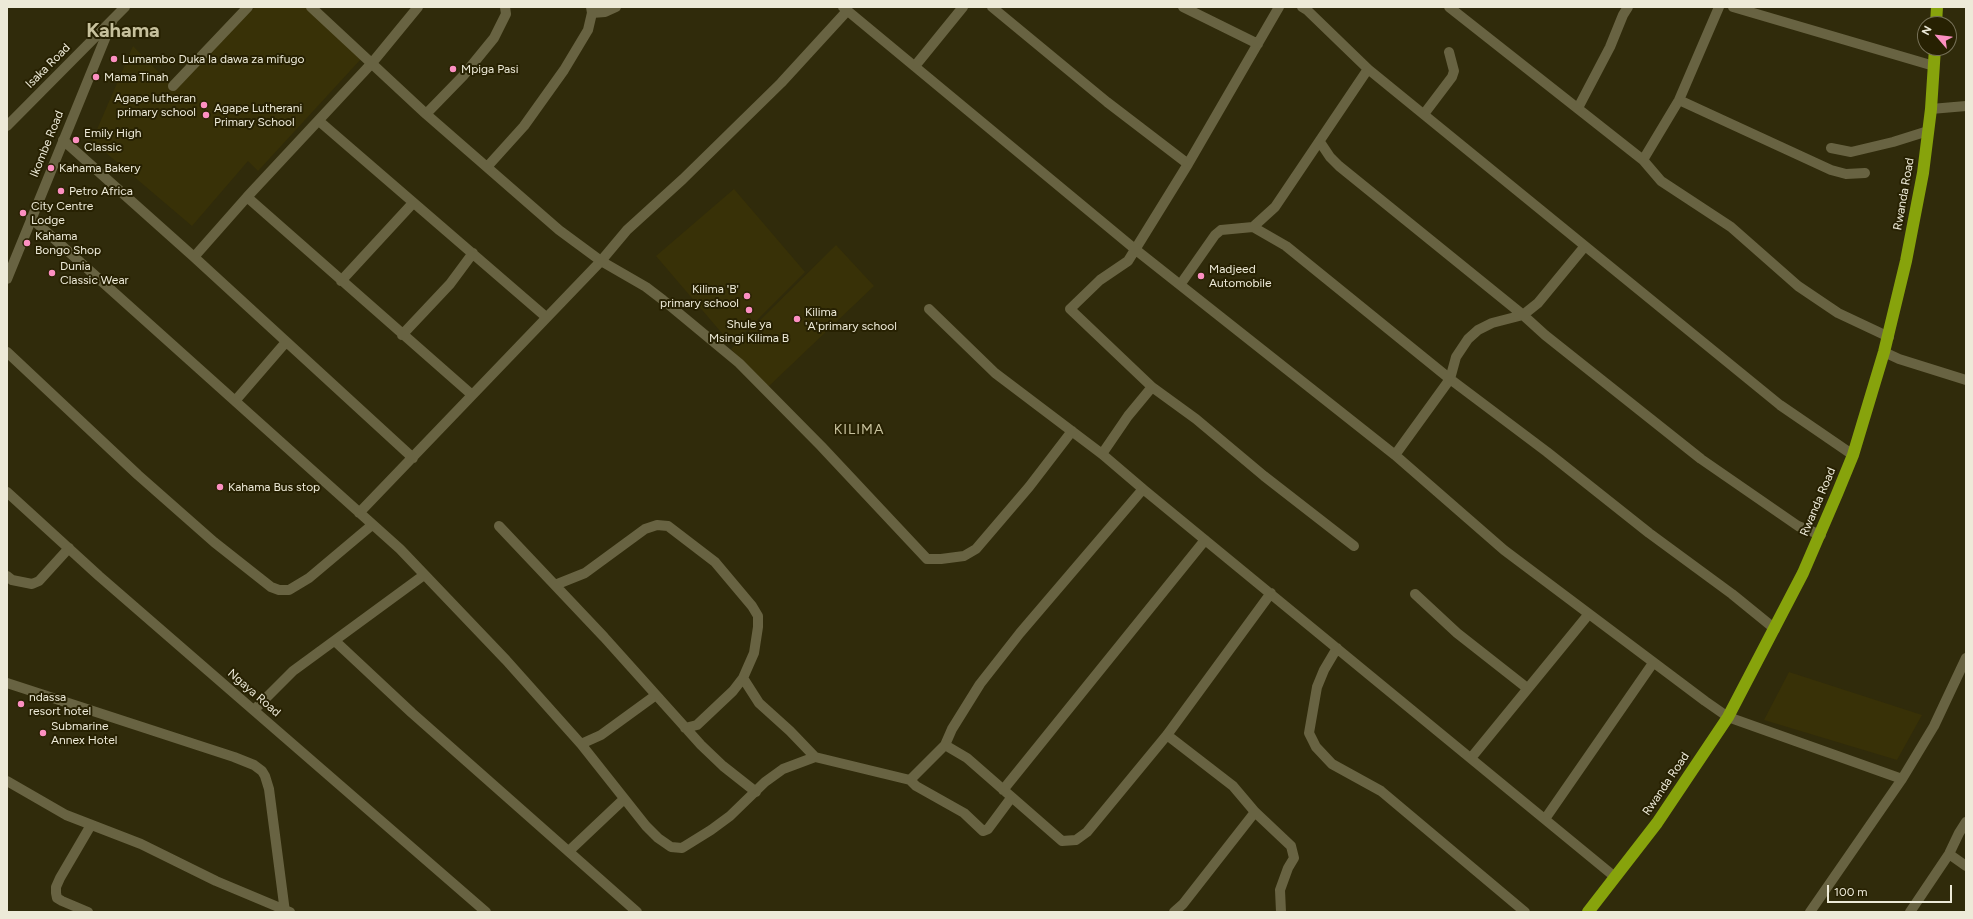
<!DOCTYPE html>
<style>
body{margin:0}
#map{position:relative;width:1973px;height:919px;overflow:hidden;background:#302b0b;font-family:Figtree,sans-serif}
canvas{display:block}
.frame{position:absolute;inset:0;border:8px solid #edead8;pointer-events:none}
.north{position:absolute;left:1917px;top:16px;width:40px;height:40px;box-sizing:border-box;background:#272102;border:1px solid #767158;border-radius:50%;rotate:298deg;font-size:11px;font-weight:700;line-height:16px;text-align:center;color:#edead8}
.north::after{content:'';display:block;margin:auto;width:14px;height:18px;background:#fc8fc1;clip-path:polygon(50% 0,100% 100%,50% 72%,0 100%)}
.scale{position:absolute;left:1827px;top:885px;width:125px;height:18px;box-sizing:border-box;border:2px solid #edead8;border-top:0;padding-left:5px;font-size:12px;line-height:14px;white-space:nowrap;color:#edead8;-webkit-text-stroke:3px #272102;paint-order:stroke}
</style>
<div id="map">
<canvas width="1973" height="919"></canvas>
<div class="frame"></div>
<div class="north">N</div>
<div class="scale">100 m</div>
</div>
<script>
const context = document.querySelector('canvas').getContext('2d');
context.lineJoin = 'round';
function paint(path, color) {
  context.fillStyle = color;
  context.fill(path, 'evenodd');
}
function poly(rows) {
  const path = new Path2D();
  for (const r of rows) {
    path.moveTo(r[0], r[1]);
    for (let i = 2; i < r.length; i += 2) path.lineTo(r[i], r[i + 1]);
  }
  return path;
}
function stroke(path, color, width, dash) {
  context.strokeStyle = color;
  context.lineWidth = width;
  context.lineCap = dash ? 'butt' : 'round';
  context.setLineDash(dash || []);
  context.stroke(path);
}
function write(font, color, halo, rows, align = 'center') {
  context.font = font + ' Figtree,sans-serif';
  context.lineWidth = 4;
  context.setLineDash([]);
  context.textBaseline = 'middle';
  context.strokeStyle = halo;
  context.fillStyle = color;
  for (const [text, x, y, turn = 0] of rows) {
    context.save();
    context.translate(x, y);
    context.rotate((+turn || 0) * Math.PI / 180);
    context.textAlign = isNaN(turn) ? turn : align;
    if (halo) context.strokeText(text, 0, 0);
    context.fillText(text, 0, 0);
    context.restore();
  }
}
const built = poly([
 [255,7,308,7,361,59,258,171,248,161,192,226,92,141,133,46,175,89],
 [734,189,805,272,732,345,656,256],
 [836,245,874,286,768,387,731,349],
 [1789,672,1922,715,1897,760,1764,720]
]);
const minor = poly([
 [311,7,426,114,559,230,601,261,646,287,663,300,739,363,821,446,927,559,941,559,964,556,976,549,1029,487,1072,431],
 [843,7,1136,250,1395,455,1504,550,1705,701,1728,717,1902,779],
 [992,7,1107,102,1188,164],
 [1183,7,1258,44],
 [1302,7,1307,10,1368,69,1780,405,1853,455],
 [1449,7,1643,160,1661,181,1731,227,1798,286,1838,313,1889,337],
 [1733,7,1934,66],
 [592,13,605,12,616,7],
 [915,66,963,7],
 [173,86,248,7],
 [1679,100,1831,170,1846,174,1865,173],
 [1578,108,1610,47,1623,15,1628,7],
 [1931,109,1966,106],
 [426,114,463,76,494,38,506,14,505,7],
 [1424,114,1452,77,1454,71,1449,52],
 [319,121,546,317],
 [7,126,125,7],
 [63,140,194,257,413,458],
 [1320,142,1330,157,1339,166,1523,315,1545,335,1701,459,1798,526,1821,535],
 [1831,148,1851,152,1893,142,1928,131],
 [1643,160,1679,100,1719,7],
 [487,167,524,126,564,70,588,30,592,13,591,7],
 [247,197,471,394],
 [31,218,400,549,506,660,581,744,646,826,658,838,671,847,682,848,711,830,730,816,765,782,783,769,815,757,910,780,916,786,964,813,983,831,988,829,1011,798],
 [1253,227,1286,246,1450,379,1547,452,1649,533,1732,594,1775,629],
 [194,257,247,197,372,63,418,7],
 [7,279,113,19],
 [341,281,413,203],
 [1180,285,1215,235,1221,230,1253,227,1275,207,1368,69],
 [929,309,995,373,1102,454],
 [402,335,450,284,473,253],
 [7,352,138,475,214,542,271,587,279,590,289,590,309,578,372,525],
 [1884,352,1899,359,1966,380],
 [1152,387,1196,419,1264,476,1354,546],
 [235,401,286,342],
 [1395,455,1450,379,1456,357,1468,339,1478,330,1492,323,1523,315,1538,303,1585,246],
 [1143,489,1615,877],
 [7,492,99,576,486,912],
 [359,513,601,261,627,230,683,179,781,83,847,11],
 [499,526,604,637,701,745,723,766,756,792],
 [7,576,12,580,32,584,39,581,69,548],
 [555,585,585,573,645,529,657,525,668,526,715,562,752,606,758,616,758,627,754,653,743,678,733,691,697,725,685,728],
 [1415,594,1457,633,1527,688],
 [335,641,412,713,637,912],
 [1337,648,1324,670,1317,687,1309,733,1316,747,1332,764,1381,791,1525,912],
 [743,678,759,703,790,731,815,757],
 [7,683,234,757,254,765,262,771,265,776,269,789,285,912],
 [254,710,293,671,424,575],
 [1167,735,1233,786,1255,812,1291,846,1294,858,1288,868,1280,890,1281,912],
 [581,744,601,735,656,695],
 [945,745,967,758,1062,841,1076,840,1087,832,1167,735,1271,593],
 [1471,758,1588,615],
 [910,780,945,745,952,729,980,684,1020,633,1143,489,1102,454,1128,416,1152,387,1070,309,1100,280,1128,261,1188,164,1279,7],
 [7,781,66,815,141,844,216,881,290,912],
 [1003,790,1205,540],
 [1545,819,1653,663],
 [569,851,624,799],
 [1949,854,1966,866],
 [88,912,62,901,57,898,56,893,56,887,60,878,91,825],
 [1174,912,1183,904,1255,812],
 [1810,912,1902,779,1934,726,1966,658],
 [1910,912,1949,854,1959,833,1966,822]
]);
const highway = poly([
 [1936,24,1937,7],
 [1588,912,1657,823,1728,717,1803,573,1837,494,1853,455,1884,352,1906,261,1923,173,1931,109,1935,48]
]);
const markers = [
 [114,59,4,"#fc8fc1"],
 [453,69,4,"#fc8fc1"],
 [96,77,4,"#fc8fc1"],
 [204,105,4,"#fc8fc1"],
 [206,115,4,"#fc8fc1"],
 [76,140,4,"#fc8fc1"],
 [51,168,4,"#fc8fc1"],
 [61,191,4,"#fc8fc1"],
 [23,213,4,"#fc8fc1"],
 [27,243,4,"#fc8fc1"],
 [52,273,4,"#fc8fc1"],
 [1201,276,4,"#fc8fc1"],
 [747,296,4,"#fc8fc1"],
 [749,310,4,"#fc8fc1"],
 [797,319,4,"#fc8fc1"],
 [220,487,4,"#fc8fc1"],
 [21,704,4,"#fc8fc1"],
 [43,733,4,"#fc8fc1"]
];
const poiNames = [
 ["Lumambo Duka la dawa za mifugo",122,59],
 ["Mpiga Pasi",461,69],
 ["Mama Tinah",104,77],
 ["Agape lutheran",196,98,"right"],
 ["primary school",196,112,"right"],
 ["Agape Lutherani",214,108],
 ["Primary School",214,122],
 ["Emily High",84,133],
 ["Classic",84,147],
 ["Kahama Bakery",59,168],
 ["Petro Africa",69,191],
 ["City Centre",31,206],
 ["Lodge",31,220],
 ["Kahama",35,236],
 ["Bongo Shop",35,250],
 ["Dunia",60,266],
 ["Classic Wear",60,280],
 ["Madjeed",1209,269],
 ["Automobile",1209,283],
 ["Kilima 'B'",739,289,"right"],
 ["primary school",739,303,"right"],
 ["Kilima",805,312],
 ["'A'primary school",805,326],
 ["Shule ya",749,324,"center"],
 ["Msingi Kilima B",749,338,"center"],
 ["Kahama Bus stop",228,487],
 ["ndassa",29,697],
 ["resort hotel",29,711],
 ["Submarine",51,726],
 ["Annex Hotel",51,740]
];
const streetNames = [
 ["Isaka Road",48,66,-45],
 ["Ikombe Road",47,144,-68],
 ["Rwanda Road",1904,194,-80],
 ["Rwanda Road",1818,502,-67],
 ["Ngaya Road",254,693,41],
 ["Rwanda Road",1666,784,-56]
];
const quarterNames = [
 ["KILIMA",859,430]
];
const townNames = [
 ["Kahama",123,31]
];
paint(built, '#383107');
stroke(minor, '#686342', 10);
stroke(highway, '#87a30c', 12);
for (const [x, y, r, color] of markers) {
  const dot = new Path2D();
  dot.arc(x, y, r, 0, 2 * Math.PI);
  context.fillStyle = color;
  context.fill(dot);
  stroke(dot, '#272102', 1.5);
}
write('12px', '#edead8', '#272102', poiNames, 'left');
write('12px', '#edead8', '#272102', streetNames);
context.letterSpacing = '1px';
write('14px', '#c7c19d', '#272102', quarterNames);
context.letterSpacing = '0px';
write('bold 20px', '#c7c19d', '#272102', townNames);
</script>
